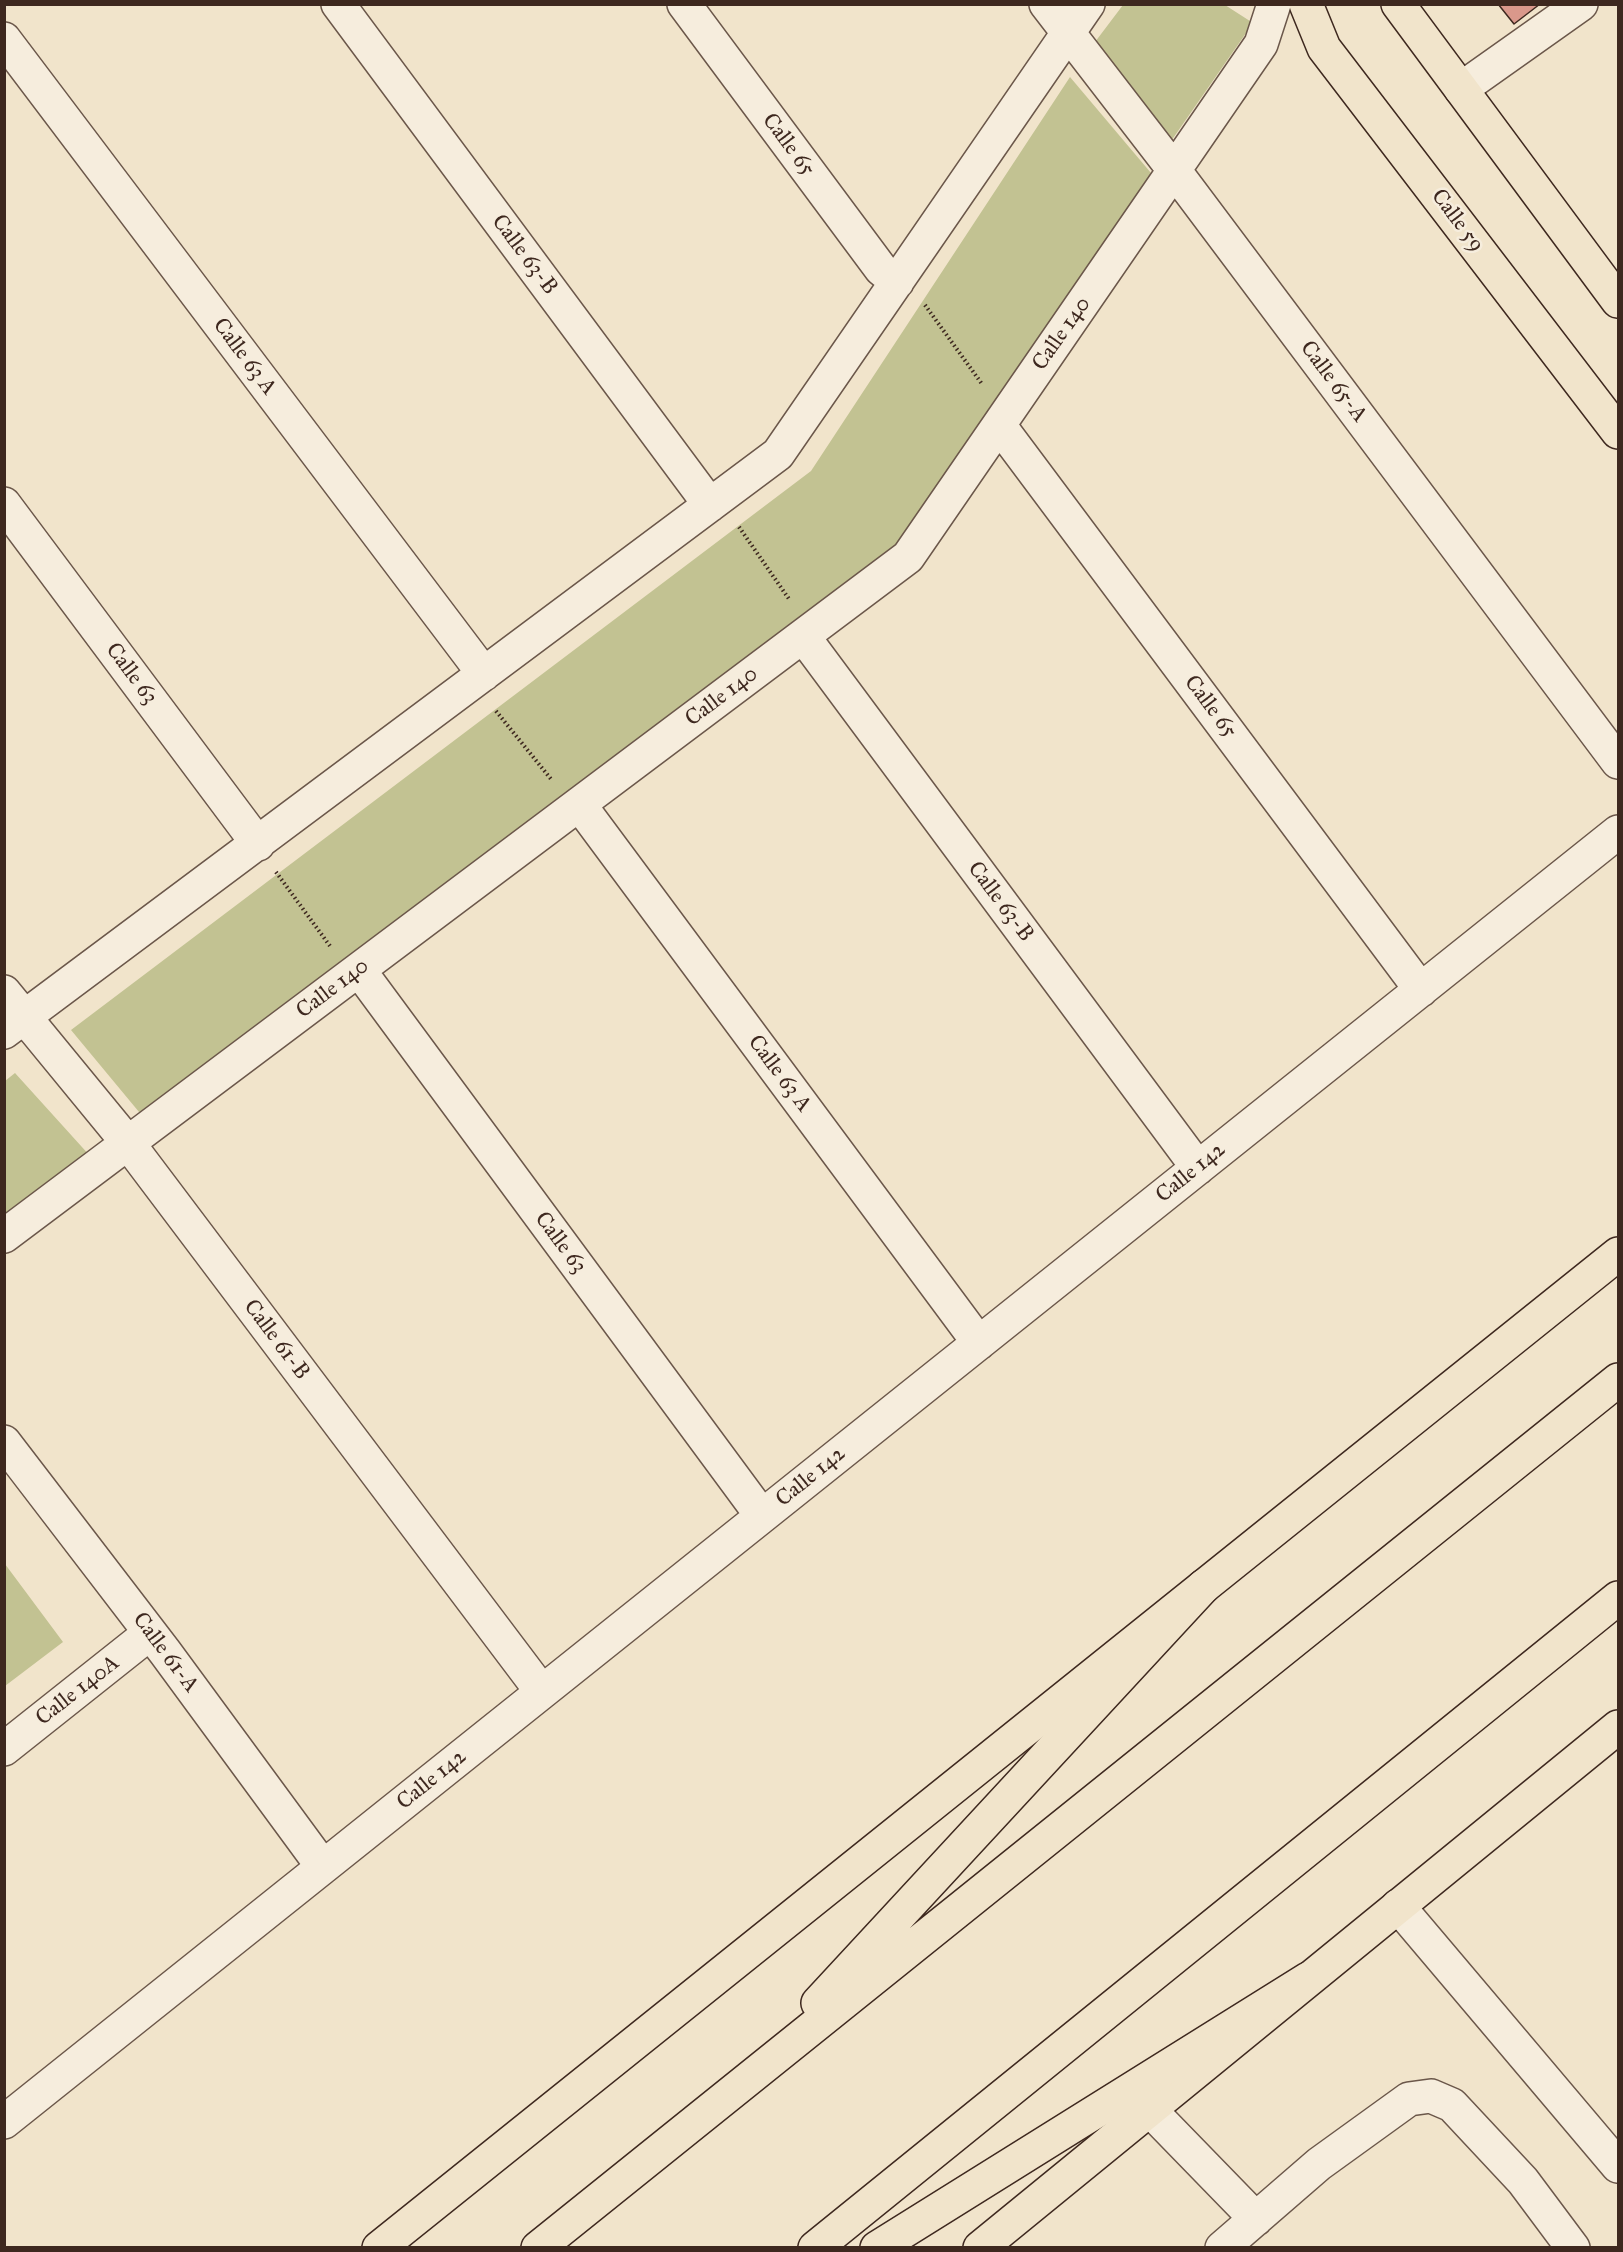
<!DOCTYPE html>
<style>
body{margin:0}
#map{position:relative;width:1623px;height:2252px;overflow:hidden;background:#f1e4cb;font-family:"IM FELL Great Primer",serif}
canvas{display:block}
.frame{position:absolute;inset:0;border:6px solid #3e281f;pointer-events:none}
</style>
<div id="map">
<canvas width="1623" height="2252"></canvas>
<div class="frame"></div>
</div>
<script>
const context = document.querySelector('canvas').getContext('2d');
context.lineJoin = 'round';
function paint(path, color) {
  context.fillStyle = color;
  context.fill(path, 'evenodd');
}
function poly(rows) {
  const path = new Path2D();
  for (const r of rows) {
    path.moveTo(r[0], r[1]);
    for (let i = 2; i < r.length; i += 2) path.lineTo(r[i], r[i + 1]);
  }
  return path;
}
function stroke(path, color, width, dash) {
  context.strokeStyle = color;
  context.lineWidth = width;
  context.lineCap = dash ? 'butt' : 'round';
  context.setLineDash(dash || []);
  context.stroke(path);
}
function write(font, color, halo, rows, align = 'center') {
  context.font = font + ' "IM FELL Great Primer",serif';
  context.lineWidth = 5;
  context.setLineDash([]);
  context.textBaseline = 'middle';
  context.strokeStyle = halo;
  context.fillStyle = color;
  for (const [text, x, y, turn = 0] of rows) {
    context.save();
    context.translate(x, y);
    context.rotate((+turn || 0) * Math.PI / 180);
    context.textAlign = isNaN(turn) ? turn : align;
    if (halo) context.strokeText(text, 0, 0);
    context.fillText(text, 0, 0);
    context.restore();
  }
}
const green = poly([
 [1123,5,1225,5,1253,23,1169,144,1095,42],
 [1070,77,1151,173,896,548,144,1118,71,1030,811,471],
 [15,1073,91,1157,5,1221,5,1081],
 [5,1564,63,1642,5,1686]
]);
const building = poly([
 [1498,4,1540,4,1514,24,1498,4]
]);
const path = poly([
 [925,305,982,384],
 [739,527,789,599],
 [496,711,551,779],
 [276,872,330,946]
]);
const minor = poly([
 [338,4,710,505],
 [684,4,881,269,897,282],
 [1046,4,1174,170,1618,762],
 [4,39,484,674],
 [1461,89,1581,4],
 [999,425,1421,990],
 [4,504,258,844],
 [803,636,1198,1168],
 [579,804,979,1343],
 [359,970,762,1516],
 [4,992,128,1143,542,1692],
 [4,1032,778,454,1088,4],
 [4,1236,908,557,1261,44,1274,4],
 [4,1442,165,1652,323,1867],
 [4,1749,150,1633],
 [1398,1906,1618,2166],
 [1150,2110,1256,2219],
 [4,2122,1618,832],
 [1222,2248,1319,2164,1409,2099,1431,2096,1452,2105,1523,2181,1573,2248]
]);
const major = poly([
 [1306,4,1324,48,1618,432],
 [1398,4,1618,301],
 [379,2248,1618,1254],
 [980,2248,1618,1727]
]);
const highway = poly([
 [818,2003,1204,1586],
 [538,2248,1618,1380],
 [815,2248,1618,1598],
 [877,2248,1308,1979]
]);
const streetNames = [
 ["Calle 65",788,145,53],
 ["Calle 59",1457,221,53],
 ["Calle 63-B",524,255,53],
 ["Calle 140",1062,334,-55],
 ["Calle 63 A",244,357,53],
 ["Calle 65-A",1333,382,53],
 ["Calle 63",131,674,53],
 ["Calle 140",722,697,-37],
 ["Calle 65",1210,707,53],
 ["Calle 63-B",1000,902,53],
 ["Calle 140",333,989,-37],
 ["Calle 63 A",779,1074,53],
 ["Calle 142",1191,1173,-39],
 ["Calle 63",560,1243,53],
 ["Calle 61-B",276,1340,53],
 ["Calle 142",811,1477,-39],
 ["Calle 61-A",165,1653,53],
 ["Calle 140A",78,1691,-38],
 ["Calle 142",432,1780,-39]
];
paint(green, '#c2c292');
paint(building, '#da988b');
stroke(building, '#3e281f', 1.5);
stroke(minor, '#6b574a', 36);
stroke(major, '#3e281f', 36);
stroke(highway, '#3e281f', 36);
stroke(path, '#3e281f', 4, [1.5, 3]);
stroke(minor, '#f6eddd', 33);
stroke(major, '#f1e4cb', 33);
stroke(highway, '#f1e4cb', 33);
write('22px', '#3e281f', '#f6eddd', streetNames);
</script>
